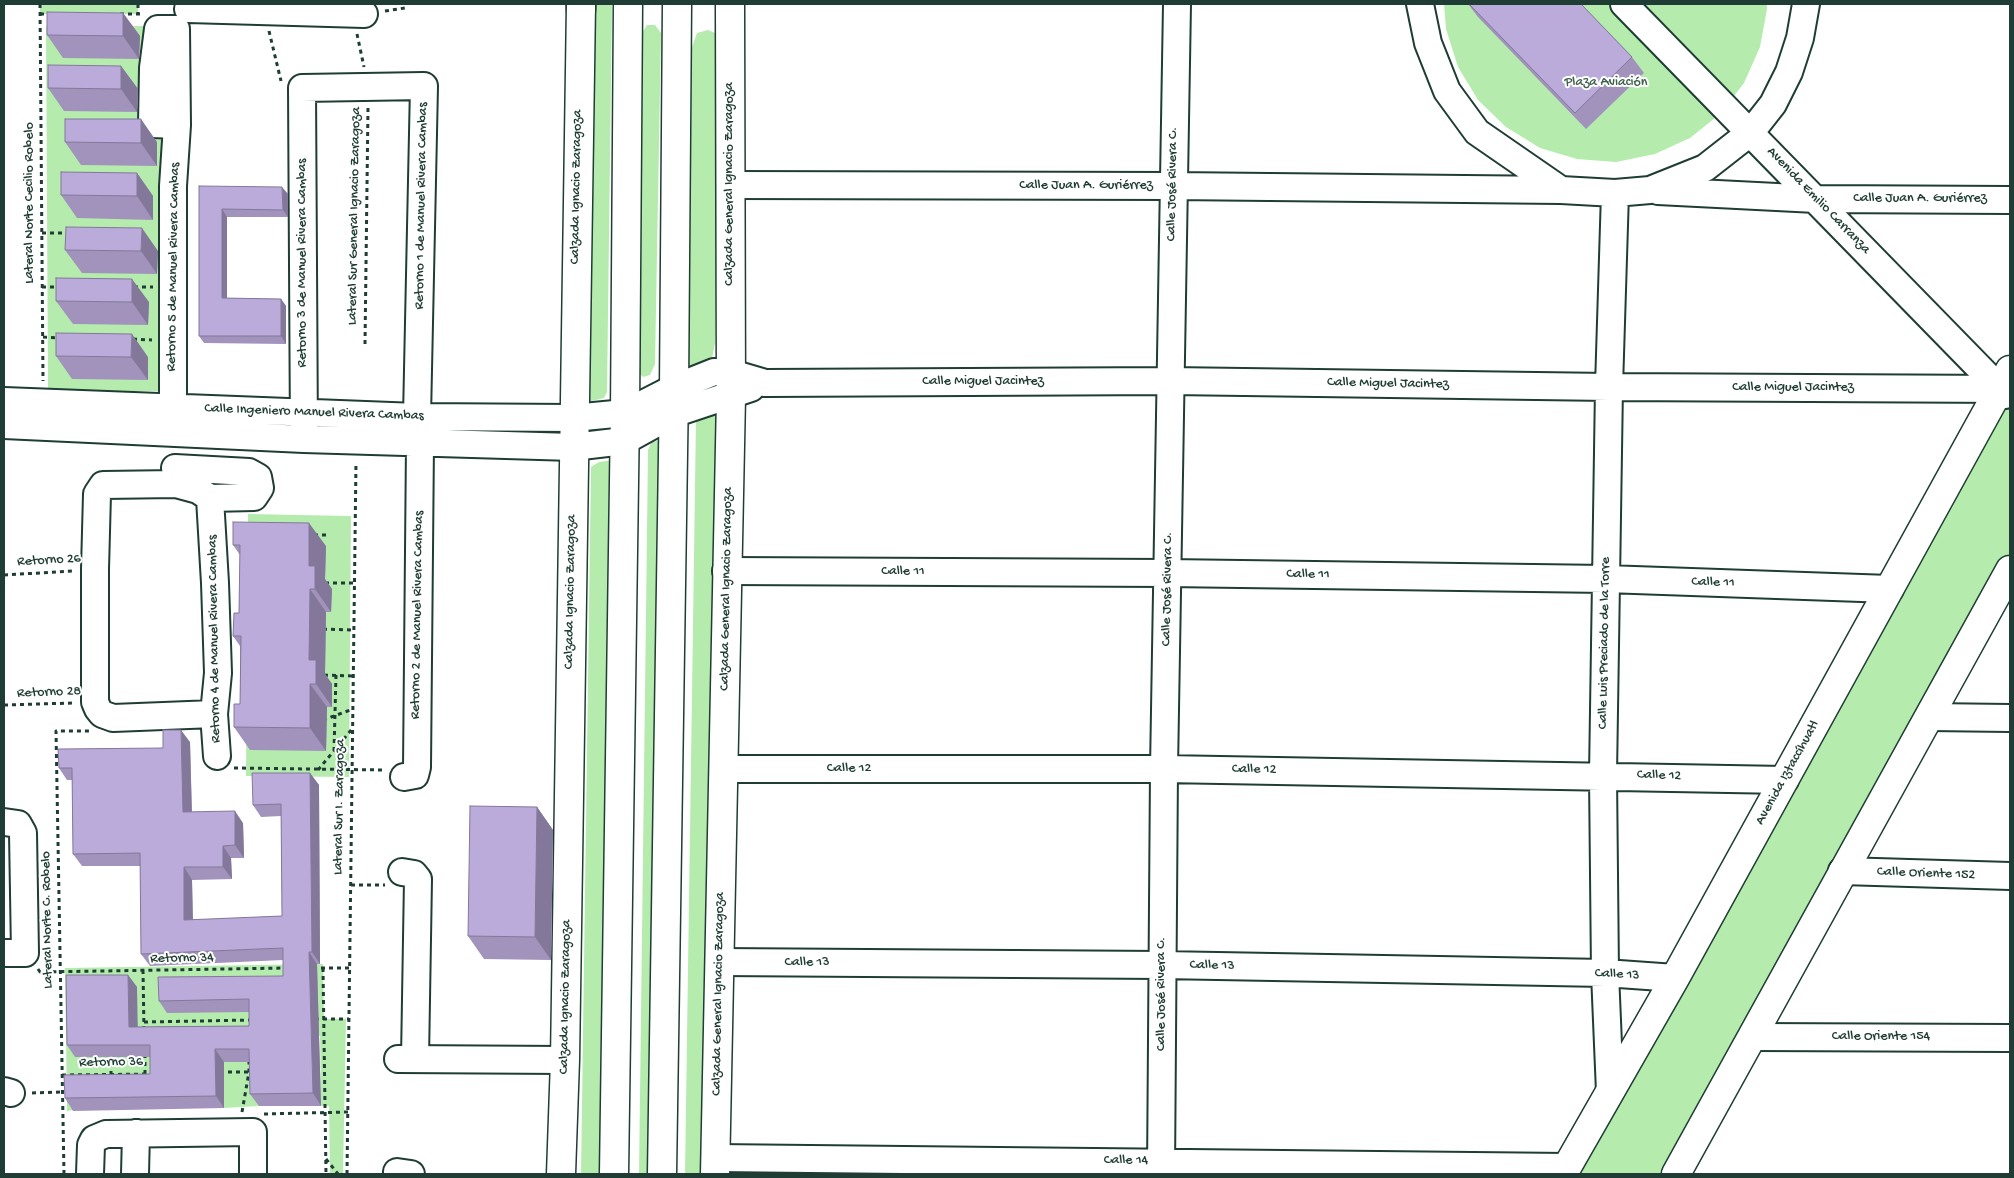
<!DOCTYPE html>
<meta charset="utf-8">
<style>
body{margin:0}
#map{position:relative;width:2014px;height:1178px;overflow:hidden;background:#fff;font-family:"Gochi Hand",sans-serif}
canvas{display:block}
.frame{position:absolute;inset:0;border:5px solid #1f3d34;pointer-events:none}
</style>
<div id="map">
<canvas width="2014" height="1178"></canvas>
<div class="frame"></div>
</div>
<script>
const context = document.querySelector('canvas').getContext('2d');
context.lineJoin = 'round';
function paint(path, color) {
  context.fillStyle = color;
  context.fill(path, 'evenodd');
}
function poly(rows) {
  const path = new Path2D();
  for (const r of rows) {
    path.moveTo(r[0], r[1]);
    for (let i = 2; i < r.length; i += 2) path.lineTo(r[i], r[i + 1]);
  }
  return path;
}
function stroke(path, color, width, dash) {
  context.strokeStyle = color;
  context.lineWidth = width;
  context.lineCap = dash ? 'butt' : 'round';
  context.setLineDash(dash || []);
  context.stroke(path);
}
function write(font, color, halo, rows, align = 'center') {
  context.font = font + ' "Gochi Hand",sans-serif';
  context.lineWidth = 4;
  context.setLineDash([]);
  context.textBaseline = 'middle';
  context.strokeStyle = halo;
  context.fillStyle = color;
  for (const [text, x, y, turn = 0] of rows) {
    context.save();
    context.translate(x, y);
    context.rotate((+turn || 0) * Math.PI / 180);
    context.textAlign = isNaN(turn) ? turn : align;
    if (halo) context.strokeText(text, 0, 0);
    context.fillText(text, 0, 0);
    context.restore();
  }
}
const green = poly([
 [40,4,138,4,138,14,40,14],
 [584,4,612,4,607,392,604,398,583,403],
 [1444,4,1767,4,1767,9,1760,47,1744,83,1720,114,1690,138,1655,154,1616,162,1577,159,1540,148,1506,127,1478,100,1458,67,1446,29],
 [647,25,655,25,661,33,655,364,650,375,643,377,638,372,637,359,642,33],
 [46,26,144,26,145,135,165,135,167,391,48,391],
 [708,30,715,33,720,46,715,343,711,364,691,370,686,360,692,47,697,33],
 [2010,383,2010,564,1666,1174,1572,1174],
 [713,414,720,421,710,1174,685,1174,696,417],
 [659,440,663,442,657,1174,639,1174,648,450,651,443],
 [613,460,614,1174,581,1174,591,467,599,462],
 [248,514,351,516,349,777,246,776],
 [323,964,324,1019,346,1019,343,1174,330,1174,329,1106,321,1106,320,1036,301,1037,302,1106,278,1106,258,1037,259,1106,224,1108,224,1086,67,1111,65,968]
]);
const path = poly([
 [40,4,43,381],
 [138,4,138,14],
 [385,11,405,8,405,4],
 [40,14,52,14],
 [120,14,144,14],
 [269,31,281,81],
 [357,34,364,67],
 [42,233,68,233],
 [42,287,60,287],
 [134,287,153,287],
 [43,337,59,338],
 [133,339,152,340],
 [365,344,368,108],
 [314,535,326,535],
 [4,575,73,571],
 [325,583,354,583],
 [323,629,354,630],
 [324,675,353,676],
 [4,705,73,703],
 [323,720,353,709],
 [334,751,336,675],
 [234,768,385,770],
 [318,770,352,729],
 [351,885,385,885],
 [313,968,350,968],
 [323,968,326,1174],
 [38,969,40,972,287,968],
 [143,970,144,1031],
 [315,1019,349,1019],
 [144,1022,251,1020],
 [145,1054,145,1074],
 [111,1055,111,1074],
 [220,1072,249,1072],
 [62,1075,153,1074],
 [32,1093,63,1092],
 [242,1112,249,1072,249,1059],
 [264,1114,348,1112],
 [326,1159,338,1174],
 [64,1174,56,731,89,731],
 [347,1174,356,462]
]);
const minor = poly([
 [1420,4,1428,43,1447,91,1477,132,1561,190,1615,193,1650,190,1705,168,1751,132,1773,104,1789,72,1800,38,1806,4],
 [1624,4,2006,395],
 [188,9,364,14],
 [176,29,158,29,153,68,152,124,177,125],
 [730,185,1173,186,1561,190],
 [1658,191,1816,199,2010,200],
 [4,401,417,417,573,418,625,413,674,388,714,372,731,373,765,383,1171,381,1609,387,2010,389],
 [173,409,173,186,177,125,176,29],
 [4,425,304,439,573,447,624,441,673,414,751,388],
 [304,439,302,88,424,86,417,417],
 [175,468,249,472,258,477,260,488,254,497,210,498],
 [726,571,1168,573,1606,579,1890,589],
 [214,714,113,718,102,714,98,709,95,702,95,569,97,494,103,485,176,484,198,490,210,498,215,583,218,673,214,714,217,756],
 [1929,717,2010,718],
 [723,769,1164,769,1785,780],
 [404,777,415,775,417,767,420,443],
 [4,822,18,824,23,833,25,953,4,953],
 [1842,871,2010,876],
 [402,872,414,874,418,879,415,1059],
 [719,962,1162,965,1605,973,1675,978],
 [1753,1037,2010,1038],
 [398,1059,565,1060],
 [4,1091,11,1093],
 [1610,1092,1605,973,1603,775,1609,387,1615,193],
 [715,1158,1567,1167],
 [397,1172,411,1174],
 [90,1174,91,1145,94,1139,106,1134,253,1132,253,1174],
 [135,1174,136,1133],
 [1161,1174,1164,769,1177,4]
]);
const major = poly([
 [561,1174,565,1060,581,4],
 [614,1174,625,413,628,4],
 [662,1174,674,388,677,4],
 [715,1174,731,397,730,4],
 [1563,1174,1675,978,2010,370],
 [1676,1174,2010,570]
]);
const highway = poly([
 [581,9,581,4]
]);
const wall = poly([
 [1468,4,1581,4,1632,57,1644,73,1586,129,1478,17],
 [123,13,140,36,139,59,63,58,47,35],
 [121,66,138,89,137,112,64,111,48,88],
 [65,142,157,142,157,166,81,165],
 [137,173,153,196,153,220,77,218,61,195],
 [199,186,288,194,288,217,227,217,227,298,281,299,286,306,286,344,204,343,199,336],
 [65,250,158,251,157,274,82,273],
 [56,301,149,302,148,325,73,324],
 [56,356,148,357,148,380,72,379],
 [233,545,326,546,325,579,332,589,331,612,326,612,325,674,332,684,332,707,327,707,326,751,250,750,234,727,240,704,240,646,233,636,239,613,240,555],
 [190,742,192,812,243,823,244,858,231,858,232,879,192,880,193,920,282,916,281,816,261,817,253,805,310,773,319,785,320,964,317,964,321,1106,259,1106,250,1094,250,1062,224,1062,224,1108,73,1111,65,1098,150,1074,150,1057,75,1057,67,1045,128,975,137,987,137,1027,249,1026,249,1012,167,1013,159,1001,283,976,283,960,150,966,141,954,140,866,82,866,73,854,72,780,67,780,59,768,163,748],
 [537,807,553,830,551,960,484,959,468,936]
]);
const shadedWall = poly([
 [123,13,140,36,139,59,123,36],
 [121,66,138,89,137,112,121,89],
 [141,119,157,142,157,166,141,143],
 [137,173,153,196,153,220,137,196],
 [282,187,288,194,288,217,283,210],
 [222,209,227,217,227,306,222,298],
 [142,228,158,251,157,274,141,251],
 [132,279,149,302,148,325,132,302],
 [281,299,286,306,286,344,281,336],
 [132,334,148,357,148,380,131,357],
 [309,523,326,546,325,579,332,589,331,612,315,589,309,566],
 [310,589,326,612,325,674,332,684,332,707,316,684,309,660],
 [310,684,327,707,326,751,310,728],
 [181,730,190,742,192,824,183,812],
 [310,773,319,785,320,964,312,952],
 [537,807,553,830,551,960,535,937],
 [235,811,243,823,244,858,235,845],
 [223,846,231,858,232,879,223,867],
 [184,867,192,880,193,932,184,920],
 [309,952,317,964,321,1106,313,1093],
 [128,975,137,987,138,1039,129,1027],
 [215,1049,224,1062,224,1108,216,1096]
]);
const building = poly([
 [1469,4,1581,4,1632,57,1575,113,1469,4],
 [47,12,123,13,123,36,47,35,47,12],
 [48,65,121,66,121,89,48,88,48,65],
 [65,119,141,119,141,143,65,142,65,119],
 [61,172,137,173,137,196,61,195,61,172],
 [199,186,282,187,283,210,222,209,222,298,281,299,281,336,199,336,199,186],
 [66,227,142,228,141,251,65,250,66,227],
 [56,278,132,279,132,302,56,301,56,278],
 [56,333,132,334,131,357,56,356,56,333],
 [233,522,309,523,309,566,315,566,315,589,310,589,309,660,316,660,316,684,310,684,310,728,234,727,234,704,240,704,241,636,233,636,234,613,239,613,240,545,233,545,233,522],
 [163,730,181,730,183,812,235,811,235,845,223,846,223,867,184,867,184,920,282,916,281,804,253,805,252,773,310,773,312,952,309,952,313,1093,250,1094,249,1049,215,1049,216,1096,65,1098,64,1075,150,1074,150,1045,67,1045,66,975,128,975,129,1027,249,1026,249,999,159,1001,158,977,283,976,283,948,141,954,140,853,73,854,72,768,59,768,58,749,163,748,163,730],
 [470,806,537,807,535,937,468,936,470,806]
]);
const parkNames = [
 ["Plaza Aviación",1606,83]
];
const streetNames = [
 ["Calzada General Ignacio Zaragoza",730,184,-90],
 ["Calle José Rivera C.",1173,184,-89],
 ["Calle Juan A. Guriérrez",1086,186],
 ["Calzada Ignacio Zaragoza",577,187,-89],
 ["Calle Juan A. Guriérrez",1920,199],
 ["Avenida Emilio Carranza",1818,201,46],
 ["Lateral Norte Cecilio Robelo",30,203,-90],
 ["Retorno 1 de Manuel Rivera Cambas",422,206,-89],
 ["Lateral Sur General Ignacio Zaragoza",355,216,-89],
 ["Retorno 3 de Manuel Rivera Cambas",303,263,-90],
 ["Retorno 5 de Manuel Rivera Cambas",174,267,-89],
 ["Calle Miguel Jacintez",983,382],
 ["Calle Miguel Jacintez",1388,384,1],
 ["Calle Miguel Jacintez",1793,388],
 ["Calle Ingeniero Manuel Rivera Cambas",314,413,2],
 ["Retorno 26",49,561,-3],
 ["Calle 11",903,572],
 ["Calle 11",1308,575,1],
 ["Calle 11",1713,583,2],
 ["Calzada General Ignacio Zaragoza",727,589,-89],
 ["Calle José Rivera C.",1168,589,-89],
 ["Calzada Ignacio Zaragoza",571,592,-89],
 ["Retorno 2 de Manuel Rivera Cambas",418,615,-89],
 ["Retorno 4 de Manuel Rivera Cambas",215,639,-91],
 ["Calle Luis Preciado de la Torre",1605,643,-89],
 ["Retorno 28",49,693,-2],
 ["Calle 12",849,769],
 ["Calle 12",1254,770,1],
 ["Avenida Iztaccíhuatl",1788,773,-61],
 ["Calle 12",1659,776,2],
 ["Lateral Sur I. Zaragoza",340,807,-89],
 ["Calle Oriente 152",1926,874,2],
 ["Lateral Norte C. Robelo",48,920,-91],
 ["Retorno 34",182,959,-1],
 ["Calle 13",807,963],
 ["Calle 13",1212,966,1],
 ["Calle 13",1617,975,3],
 ["Calzada General Ignacio Zaragoza",719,994,-89],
 ["Calle José Rivera C.",1162,994,-90],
 ["Calzada Ignacio Zaragoza",566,997,-89],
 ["Calle Oriente 154",1881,1037],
 ["Retorno 36",111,1063,-1],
 ["Calle 14",1126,1161]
];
paint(green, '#b5ecae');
stroke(minor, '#1f3d34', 30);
stroke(major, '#1f3d34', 31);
stroke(highway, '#1f3d34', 31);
stroke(path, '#1f3d34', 3, [4, 4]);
stroke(minor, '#fff', 26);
stroke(major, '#fff', 28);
stroke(highway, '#fff', 28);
paint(wall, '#a193bc');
paint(shadedWall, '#837899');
paint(building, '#bbabdb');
stroke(building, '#837899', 1);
write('14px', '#3d604c', '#fff', parkNames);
write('14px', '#1f3d34', '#fff', streetNames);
</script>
